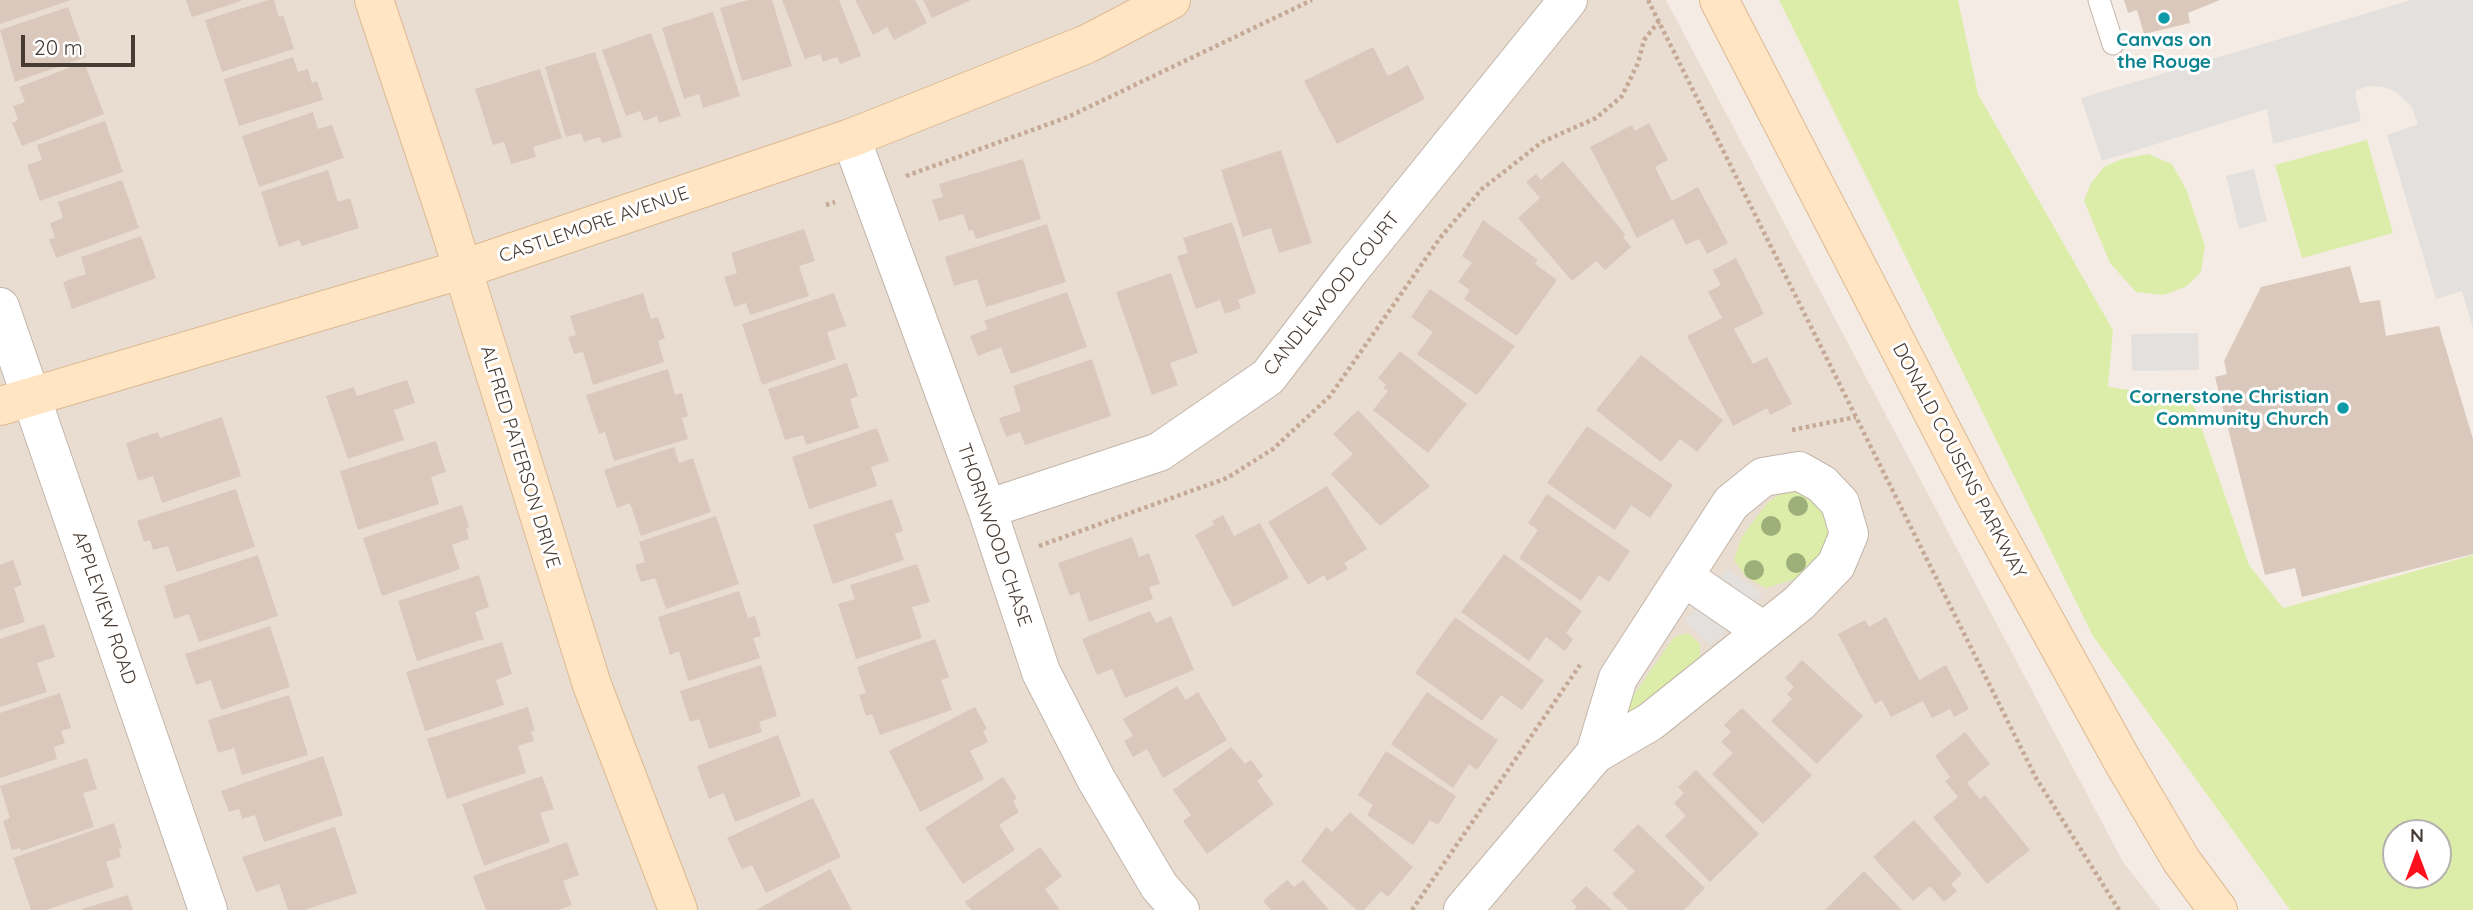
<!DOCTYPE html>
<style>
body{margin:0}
#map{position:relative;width:2473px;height:910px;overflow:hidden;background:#f4ece4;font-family:Quicksand,sans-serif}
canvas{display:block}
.north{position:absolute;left:2382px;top:819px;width:70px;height:70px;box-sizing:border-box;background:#fff;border:2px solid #b5b1ad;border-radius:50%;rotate:0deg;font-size:19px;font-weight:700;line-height:28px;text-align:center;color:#473b33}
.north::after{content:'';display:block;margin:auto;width:24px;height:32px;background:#ff101c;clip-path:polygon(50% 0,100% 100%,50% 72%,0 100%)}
.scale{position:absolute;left:21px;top:35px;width:114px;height:32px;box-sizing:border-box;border:4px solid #473b33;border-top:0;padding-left:9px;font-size:21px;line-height:24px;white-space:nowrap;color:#473b33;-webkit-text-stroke:5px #fff;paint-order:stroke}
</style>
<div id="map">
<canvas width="2473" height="910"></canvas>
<div class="north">N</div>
<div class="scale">20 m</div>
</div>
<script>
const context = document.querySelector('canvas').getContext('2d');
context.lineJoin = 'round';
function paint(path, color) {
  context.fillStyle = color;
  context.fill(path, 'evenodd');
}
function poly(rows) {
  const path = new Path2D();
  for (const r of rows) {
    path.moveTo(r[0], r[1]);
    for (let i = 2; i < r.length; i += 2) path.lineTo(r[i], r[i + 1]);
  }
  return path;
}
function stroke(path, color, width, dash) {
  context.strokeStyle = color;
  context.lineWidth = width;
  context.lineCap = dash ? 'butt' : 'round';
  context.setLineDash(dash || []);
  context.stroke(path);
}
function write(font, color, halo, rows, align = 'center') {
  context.font = font + ' Quicksand,sans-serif';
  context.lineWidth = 6;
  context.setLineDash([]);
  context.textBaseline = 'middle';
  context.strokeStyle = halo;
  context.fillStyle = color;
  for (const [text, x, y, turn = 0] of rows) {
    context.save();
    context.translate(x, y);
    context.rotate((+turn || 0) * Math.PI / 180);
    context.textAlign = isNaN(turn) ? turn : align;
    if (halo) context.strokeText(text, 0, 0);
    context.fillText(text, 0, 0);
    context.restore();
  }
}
const residential = poly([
 [0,0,1666,0,2123,862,2161,910,0,910]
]);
const green = poly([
 [1779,0,1958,0,1978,94,2113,330,2108,387,2191,398,2249,565,2283,608,2473,555,2473,910,2290,910,2093,636],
 [2396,833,2438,833,2438,875,2396,875],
 [2367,140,2393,233,2302,258,2275,165],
 [2148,154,2172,164,2187,191,2205,246,2201,272,2187,286,2164,295,2136,292,2110,263,2084,201,2091,183,2104,167,2122,159],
 [1807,491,1827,510,1837,540,1824,563,1795,579,1766,588,1746,577,1734,560,1741,538,1767,503,1783,492],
 [1688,633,1700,644,1700,659,1628,736,1615,722,1674,637]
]);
const parking = poly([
 [2411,0,2473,0,2473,328,2462,291,2436,299,2387,135,2418,124,2411,106,2396,92,2384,87,2369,86,2355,91,2361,121,2273,144,2267,109,2102,161,2081,98],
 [2254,169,2267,221,2239,229,2226,176],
 [2198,333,2199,370,2132,371,2131,334],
 [1728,569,1763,594,1711,645,1685,622]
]);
const building = poly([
 [0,0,71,0,0,24],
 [186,0,241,0,241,1,192,17],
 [268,0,274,0,279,17,283,15,294,49,222,72,205,20],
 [748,0,772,0,792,66,742,81,720,8],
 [782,0,839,0,861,56,840,64,837,57,823,62,820,54,805,59],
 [855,0,915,0,927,23,894,40,887,27,873,35],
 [923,0,971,0,932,18],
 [2124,0,2220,0,2188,13,2190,23,2144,34,2137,10,2128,13],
 [68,7,86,57,15,82,0,30],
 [713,12,740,96,703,108,699,94,684,99,662,28],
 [651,33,681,116,659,123,657,116,644,121,640,111,626,116,602,50],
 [1373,47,1388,76,1408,65,1425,99,1337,144,1304,81],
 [595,52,622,137,602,143,600,137,584,142,581,133,566,137,545,67],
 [293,57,298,72,308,69,312,83,317,81,323,100,239,126,224,79],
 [84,62,104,114,22,146,12,123,18,120,13,106,25,102,19,87],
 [540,69,562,138,533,147,536,157,511,164,504,142,493,145,475,89],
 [313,112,318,129,332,125,344,158,259,187,242,136],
 [105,121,123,172,40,201,27,165,42,160,37,145],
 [1649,123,1668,160,1655,167,1672,201,1698,187,1728,243,1707,254,1699,239,1686,245,1673,219,1637,238,1590,147,1632,125,1635,131],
 [1281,150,1312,243,1279,253,1271,228,1243,237,1221,170],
 [1023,159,1041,219,976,239,973,230,969,231,963,214,939,221,932,200,943,197,939,184],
 [1563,161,1625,234,1623,237,1631,247,1605,270,1596,261,1572,281,1518,218,1540,198,1526,182,1536,174,1541,180],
 [328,170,338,202,350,198,359,228,302,246,299,240,279,247,261,192],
 [122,180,139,228,56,258,49,239,55,238,50,223,63,218,58,202],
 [1483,220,1538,260,1535,264,1557,280,1517,336,1464,299,1470,290,1458,282,1472,263,1462,256],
 [1232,222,1256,293,1238,300,1241,308,1225,314,1220,300,1196,309,1177,256,1188,253,1183,238],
 [1047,224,1066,282,986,307,977,279,954,286,945,257],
 [804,229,815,261,799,266,809,296,750,315,746,303,734,307,724,277,737,273,731,253],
 [141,236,156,278,72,309,63,282,86,274,81,257],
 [1736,258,1764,314,1734,329,1753,364,1767,357,1792,404,1770,415,1767,408,1733,426,1687,336,1722,318,1708,292,1721,285,1713,270],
 [2350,266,2360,303,2380,300,2386,336,2439,326,2473,439,2473,554,2302,597,2295,568,2265,575,2215,377,2227,374,2224,361,2261,287],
 [1171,273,1198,353,1170,363,1178,385,1152,395,1116,292],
 [1430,289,1515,346,1477,395,1417,354,1433,332,1411,317],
 [1067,292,1087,347,1011,374,1001,347,978,356,970,336,988,329,984,321],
 [643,293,651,319,658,317,665,338,658,341,664,362,593,385,583,352,574,354,568,337,576,335,570,316],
 [834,293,846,326,827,332,836,359,762,385,742,324],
 [1400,351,1467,404,1428,453,1373,410,1388,391,1383,388,1386,385,1378,378],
 [1641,355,1723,420,1697,452,1680,439,1661,462,1596,410],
 [1092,359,1111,416,1025,445,1020,432,1006,437,999,418,1021,411,1013,386],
 [847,363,858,396,850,399,859,428,806,445,803,435,785,440,768,389],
 [668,369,675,395,682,393,688,416,682,418,688,439,614,461,605,432,599,434,586,395],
 [407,380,415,403,394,410,404,440,348,459,326,396,354,387,357,396],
 [1358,410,1430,486,1380,526,1331,474,1353,454,1333,434],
 [222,417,241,476,162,503,153,476,138,481,126,443,158,432,160,438],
 [1587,426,1673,485,1650,518,1631,505,1615,530,1547,483],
 [877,428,889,461,871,467,877,486,809,509,792,457],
 [436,441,446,472,431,477,439,504,358,530,340,471],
 [674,447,679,463,693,458,711,512,641,536,630,503,617,508,604,470],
 [1327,486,1367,549,1344,563,1348,569,1327,581,1324,575,1308,585,1268,522],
 [236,489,255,547,177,572,168,546,153,550,150,540,144,542,137,521],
 [1547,494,1630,551,1609,582,1599,575,1581,601,1519,558,1538,530,1528,523],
 [892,499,903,531,895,534,904,560,833,584,813,525],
 [462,505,469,527,466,528,469,539,452,545,460,569,382,596,363,538],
 [1223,515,1234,536,1260,523,1289,578,1233,607,1195,535,1214,525,1212,521],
 [716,516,739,584,666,609,655,578,641,582,635,565,645,562,639,542],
 [1132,537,1139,557,1149,553,1160,584,1149,587,1153,599,1089,622,1079,592,1070,596,1058,563],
 [1504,554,1582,611,1566,633,1573,639,1565,651,1546,637,1529,661,1461,612],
 [258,555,278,616,199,642,189,614,174,619,164,586],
 [13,560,22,585,14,588,25,622,0,630,0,565],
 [917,564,930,602,912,607,922,638,856,659,838,604,855,599,850,585],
 [479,575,489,607,475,612,484,639,417,661,398,601],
 [739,591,748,618,755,616,761,636,753,638,760,658,688,681,679,651,670,655,658,617],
 [1150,611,1156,623,1171,616,1194,670,1125,698,1112,669,1097,675,1082,639],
 [1455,617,1544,680,1522,710,1501,695,1482,721,1415,673],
 [1886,617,1919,680,1946,665,1969,709,1954,717,1950,709,1932,718,1923,701,1891,717,1882,700,1875,704,1838,634,1865,620,1869,627],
 [44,624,55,657,37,663,47,692,0,707,0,639],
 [270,626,290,687,221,710,211,680,196,685,185,654],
 [935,639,949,677,941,680,952,710,880,735,872,714,866,716,859,695,866,693,857,667],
 [502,642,512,674,496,680,504,705,425,731,406,672],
 [1802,660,1863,716,1817,764,1771,721,1792,699,1787,694,1794,687,1785,678],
 [761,665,777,716,759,722,762,732,709,749,699,719,690,722,680,691],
 [1177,686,1186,700,1198,692,1227,740,1163,778,1147,749,1133,757,1124,741,1133,736,1123,719],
 [1427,692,1498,740,1477,770,1469,764,1453,788,1391,744],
 [60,693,71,728,61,731,65,743,54,747,57,759,0,778,0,713],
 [289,695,308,755,242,775,234,748,218,753,208,720],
 [528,707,535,731,531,732,534,741,518,746,526,773,447,799,427,739],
 [975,707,987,729,983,731,988,742,970,751,984,779,920,812,889,751],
 [1742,708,1812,775,1763,824,1712,774,1733,753,1721,742,1731,732,1724,725],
 [1965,732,1990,764,1967,783,1980,799,1985,795,2030,850,1987,884,1933,817,1958,797,1945,781,1950,777,1935,756],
 [778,735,801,796,735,822,724,793,709,799,697,766],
 [1231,747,1245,764,1251,760,1263,776,1257,781,1274,804,1207,854,1183,821,1191,815,1173,790],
 [1386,751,1456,796,1438,825,1430,820,1413,845,1367,815,1373,805,1358,795],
 [323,756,343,815,264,842,255,815,242,819,239,809,229,812,221,791],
 [87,758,97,789,83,793,94,827,21,851,20,848,12,850,3,821,10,818,0,786],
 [1696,770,1759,834,1710,882,1665,836,1686,816,1674,803,1684,793,1678,787],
 [542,776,554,809,540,813,550,842,484,866,462,804],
 [1003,777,1017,798,1013,801,1019,812,999,825,1015,850,963,884,925,828],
 [813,798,841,857,766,893,752,865,742,869,727,838],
 [1350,812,1413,867,1388,897,1381,891,1364,910,1357,910,1301,861,1326,827,1332,832],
 [1914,820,1962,874,1951,884,1957,891,1944,902,1930,886,1913,901,1873,857],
 [114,823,122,848,119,849,121,857,106,862,114,887,46,910,31,910,13,858],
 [1638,824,1705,888,1684,910,1629,910,1612,894,1635,871,1613,850],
 [335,827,357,893,304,910,288,910,279,884,256,892,242,857],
 [567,842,579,875,563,881,572,905,558,910,486,910,473,876],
 [1040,847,1062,876,1045,889,1060,910,971,910,965,902],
 [830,869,852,910,756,910],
 [1864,871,1902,910,1825,910],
 [1287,880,1294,887,1303,880,1329,910,1271,910,1263,901],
 [1586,886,1612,910,1574,910,1577,907,1571,901],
 [128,895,133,910,82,910,82,909]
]);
const path = poly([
 [1648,0,2036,778,2119,910],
 [906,176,1068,117,1312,0],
 [826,205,835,202],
 [1792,430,1856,417],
 [1039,546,1227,478,1273,449,1330,396,1440,238,1482,189,1542,142,1596,118,1622,96,1638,63,1644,40,1659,21],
 [1412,910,1580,665]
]);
const lane = poly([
 [2099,0,2113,44]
]);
const street = poly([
 [851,138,987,509,1041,672,1096,779,1159,886,1180,910],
 [0,307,208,910],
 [987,509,1159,452,1268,377,1350,270,1568,0],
 [1684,577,1763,631],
 [1463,910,1595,754,1650,722,1799,603,1836,565,1849,534,1840,503,1822,484,1799,471,1763,477,1731,503,1618,678,1595,754]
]);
const secondary = poly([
 [374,0,446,216,592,685,678,910],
 [1719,0,1976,496,2122,760,2181,860,2218,910],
 [0,406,460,270,851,138,1087,44,1171,0]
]);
const trees = [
 [1798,506],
 [1771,526],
 [1796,563],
 [1754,570]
];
const markers = [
 [2164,18,7,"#0f9aa8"],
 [2343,408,7,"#0f9aa8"]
];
const cultureNames = [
 ["Canvas on",2164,40],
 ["the Rouge",2164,62],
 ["Cornerstone Christian",2329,397,"right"],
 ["Community Church",2329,419,"right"]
];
const streetNames = [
 ["CASTLEMORE AVENUE",594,225,-19],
 ["CANDLEWOOD COURT",1332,294,-51],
 ["ALFRED PATERSON DRIVE",520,457,73],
 ["DONALD COUSENS PARKWAY",1959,461,62],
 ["THORNWOOD CHASE",994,535,71],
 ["APPLEVIEW ROAD",104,608,71]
];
paint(residential, '#e9ddd2');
paint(green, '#dceda9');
paint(parking, '#e4e0dd');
paint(building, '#dac8bc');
stroke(lane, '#c3b5a9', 23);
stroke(street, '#c3b5a9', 40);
stroke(secondary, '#dcb991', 40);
stroke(path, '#c4aa96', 4.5, [3.5, 3.5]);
stroke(lane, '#fff', 21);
stroke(street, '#fff', 38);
stroke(secondary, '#ffe5c3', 38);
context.fillStyle = '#9eb079';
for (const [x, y] of trees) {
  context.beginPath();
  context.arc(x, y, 10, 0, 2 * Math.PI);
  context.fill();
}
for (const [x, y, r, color] of markers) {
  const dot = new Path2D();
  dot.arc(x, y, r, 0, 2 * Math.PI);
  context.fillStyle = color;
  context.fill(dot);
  stroke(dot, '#fff', 2.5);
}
write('bold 19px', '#0d838f', '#fff', cultureNames);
write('19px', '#473b33', '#fff', streetNames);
</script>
